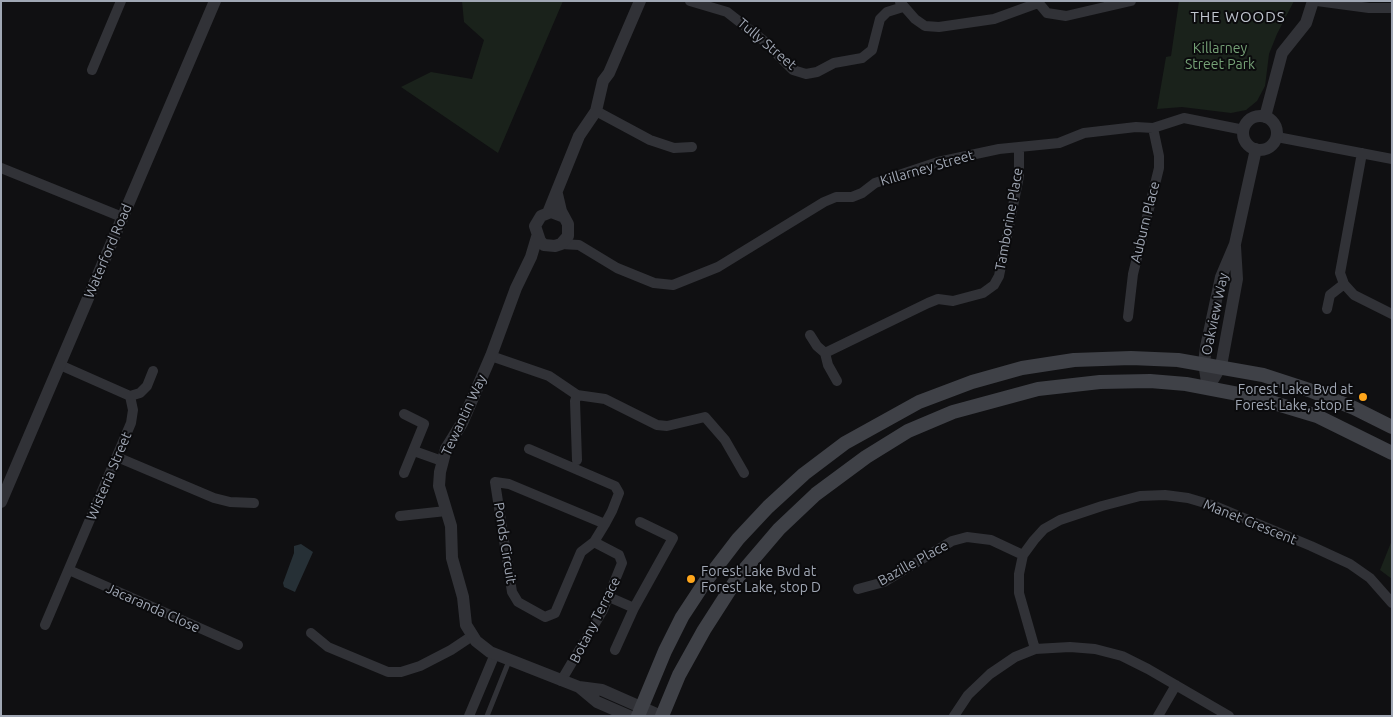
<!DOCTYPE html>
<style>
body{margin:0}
#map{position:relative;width:1393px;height:717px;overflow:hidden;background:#101012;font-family:Ubuntu,sans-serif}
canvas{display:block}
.frame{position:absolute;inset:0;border:2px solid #a0a7b4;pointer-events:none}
</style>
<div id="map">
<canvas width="1393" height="717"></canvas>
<div class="frame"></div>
</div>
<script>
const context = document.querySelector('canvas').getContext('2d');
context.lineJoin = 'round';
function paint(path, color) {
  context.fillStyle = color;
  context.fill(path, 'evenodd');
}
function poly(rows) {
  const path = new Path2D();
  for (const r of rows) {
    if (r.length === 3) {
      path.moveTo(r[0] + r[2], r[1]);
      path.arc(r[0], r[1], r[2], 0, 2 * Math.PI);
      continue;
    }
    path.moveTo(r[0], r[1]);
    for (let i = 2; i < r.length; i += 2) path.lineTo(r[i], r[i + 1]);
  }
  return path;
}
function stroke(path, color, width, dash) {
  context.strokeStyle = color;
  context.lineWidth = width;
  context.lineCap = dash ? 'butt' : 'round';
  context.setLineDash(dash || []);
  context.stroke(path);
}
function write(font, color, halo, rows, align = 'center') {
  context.font = font + ' Ubuntu,sans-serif';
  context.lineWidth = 4;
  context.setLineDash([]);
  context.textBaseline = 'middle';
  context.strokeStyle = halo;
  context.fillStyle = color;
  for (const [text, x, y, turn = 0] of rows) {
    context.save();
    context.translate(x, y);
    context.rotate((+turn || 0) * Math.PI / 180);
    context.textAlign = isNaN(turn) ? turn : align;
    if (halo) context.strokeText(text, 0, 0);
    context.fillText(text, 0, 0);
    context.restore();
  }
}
const green = poly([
 [462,1,563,1,498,153,401,87,431,72,472,79,484,40,464,22],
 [1179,1,1294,1,1277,34,1269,54,1265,86,1257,101,1246,110,1231,113,1182,107,1157,109,1166,57,1171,56],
 [1392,540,1392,579,1380,570]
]);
const water = poly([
 [301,544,313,552,295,592,284,587,283,583,294,553,294,546]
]);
const service = poly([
 [487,716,509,661]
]);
const minor = poly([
 [690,1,727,12,764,41,793,70,806,74,817,72,834,63,862,58,872,50,880,19,887,12,903,7],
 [1037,1,1047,13,1066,16,1131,1],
 [1317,1,1369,8,1392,8],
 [900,2,915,19,925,26,939,27,994,19,1038,3],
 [92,70,121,1],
 [596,111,650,140,674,148,692,147],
 [1277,137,1392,159],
 [1362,153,1340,273,1344,284,1354,295,1392,314],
 [1,168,122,217],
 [561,244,579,245,617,268,654,283,673,285,718,267,824,202,836,197,852,197,862,193,875,183,938,162,999,149,1059,143,1084,133,1136,127,1153,128,1184,118,1244,130],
 [1327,309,1330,295,1344,284],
 [1128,317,1133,274,1159,168,1159,156,1153,128],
 [810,335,817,346,825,353,828,365,837,381],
 [825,353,928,303,938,299,953,301,983,293,994,285,999,276,1019,176,1019,147],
 [491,356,549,376,577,395,605,399,657,425,667,426,705,417,725,440,744,473],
 [577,395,575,401,577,460],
 [130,396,140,393,147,386,153,371],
 [404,414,424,424,404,473],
 [529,449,615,486,619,493,612,511,605,524,594,542,581,552,555,613,545,617,518,602,512,592,495,482,509,484,605,524],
 [414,451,442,461],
 [117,457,214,498,230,502,254,503],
 [400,516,446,511],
 [69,570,238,645],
 [858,589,884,582,952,541,967,537,991,540,1023,555],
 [609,597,634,608],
 [45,625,131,423,133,410,130,396,60,365],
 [311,633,328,647,388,672,401,672,420,666,451,650,472,636],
 [1035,649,1019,593,1019,574,1023,555,1034,540,1044,529,1060,520,1102,506,1140,496,1165,495,1188,498,1215,506,1311,546,1350,564,1370,578,1392,603],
 [615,650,634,608,673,538,640,522],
 [561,681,603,610,622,563,619,555,594,542],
 [469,716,495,654],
 [954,716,968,695,990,674,1015,657,1035,649,1070,647,1095,649,1122,656,1148,669,1229,716],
 [1158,716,1176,685]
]);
const tertiary = poly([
 [1260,133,17],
 [1265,117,1282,53,1306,23,1313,1],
 [557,194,561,211,568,224,568,236,561,244,555,246,544,245,540,241,535,226,541,216,551,212,564,217],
 [548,213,579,136,596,111,603,81,609,73,640,1],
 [537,237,531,257,516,288,491,356,462,423,446,449,440,472,439,486,451,526,452,558,463,597,466,625,476,641,490,652,579,687,602,690,661,716],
 [1208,388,1204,363,1206,347,1221,277,1235,244,1256,149],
 [1208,388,1221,366,1237,279,1235,246],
 [1,502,215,1],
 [579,687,597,702,629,716]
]);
const secondary = poly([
 [638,716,665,651,682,617,705,582,738,539,768,507,804,474,845,443,919,402,972,382,1022,368,1074,360,1131,358,1178,360,1263,375,1309,390,1354,408,1392,427],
 [662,716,679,675,704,630,738,577,779,529,816,494,866,457,908,431,953,412,1038,389,1100,382,1150,381,1186,384,1254,397,1317,416,1392,453]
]);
const markers = [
 [1363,397,5,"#ffa61b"],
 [691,579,5,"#ffa61b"]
];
const streetNames = [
 ["Tully Street",767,44,40],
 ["Killarney Street",927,168,-16],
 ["Tamborine Place",1009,219,-80],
 ["Auburn Place",1145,222,-76],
 ["Waterford Road",108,251,-67],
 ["Oakview Way",1215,314,-78],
 ["Tewantin Way",464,415,-65],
 ["Wisteria Street",109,476,-67],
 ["Manet Crescent",1250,522,22],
 ["Ponds Circuit",505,543,81],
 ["Bazille Place",913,563,-29],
 ["Jacaranda Close",153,608,24],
 ["Botany Terrace",595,620,-63]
];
const parkNames = [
 ["Killarney",1220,48],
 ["Street Park",1220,64]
];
const poiNames = [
 ["Forest Lake Bvd at",1353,389],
 ["Forest Lake, stop E",1353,405],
 ["Forest Lake Bvd at",701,571,"left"],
 ["Forest Lake, stop D",701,587,"left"]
];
const neighbourhoodNames = [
 ["THE WOODS",1238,17]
];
paint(green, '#1a221b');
paint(water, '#263036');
stroke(service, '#313237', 5);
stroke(minor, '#313237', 10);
stroke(tertiary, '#313237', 12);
stroke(secondary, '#3f4147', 14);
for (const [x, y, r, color] of markers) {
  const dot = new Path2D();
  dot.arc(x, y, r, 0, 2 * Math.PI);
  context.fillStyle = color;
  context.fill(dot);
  stroke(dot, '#0b0b0d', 2);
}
write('14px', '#a0a7b4', '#0b0b0d', streetNames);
write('14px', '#75a176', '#0b0b0d', parkNames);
write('14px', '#a0a7b4', '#0b0b0d', poiNames, 'right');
context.letterSpacing = '1px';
write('15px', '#c1c6d0', '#0b0b0d', neighbourhoodNames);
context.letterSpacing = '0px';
</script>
